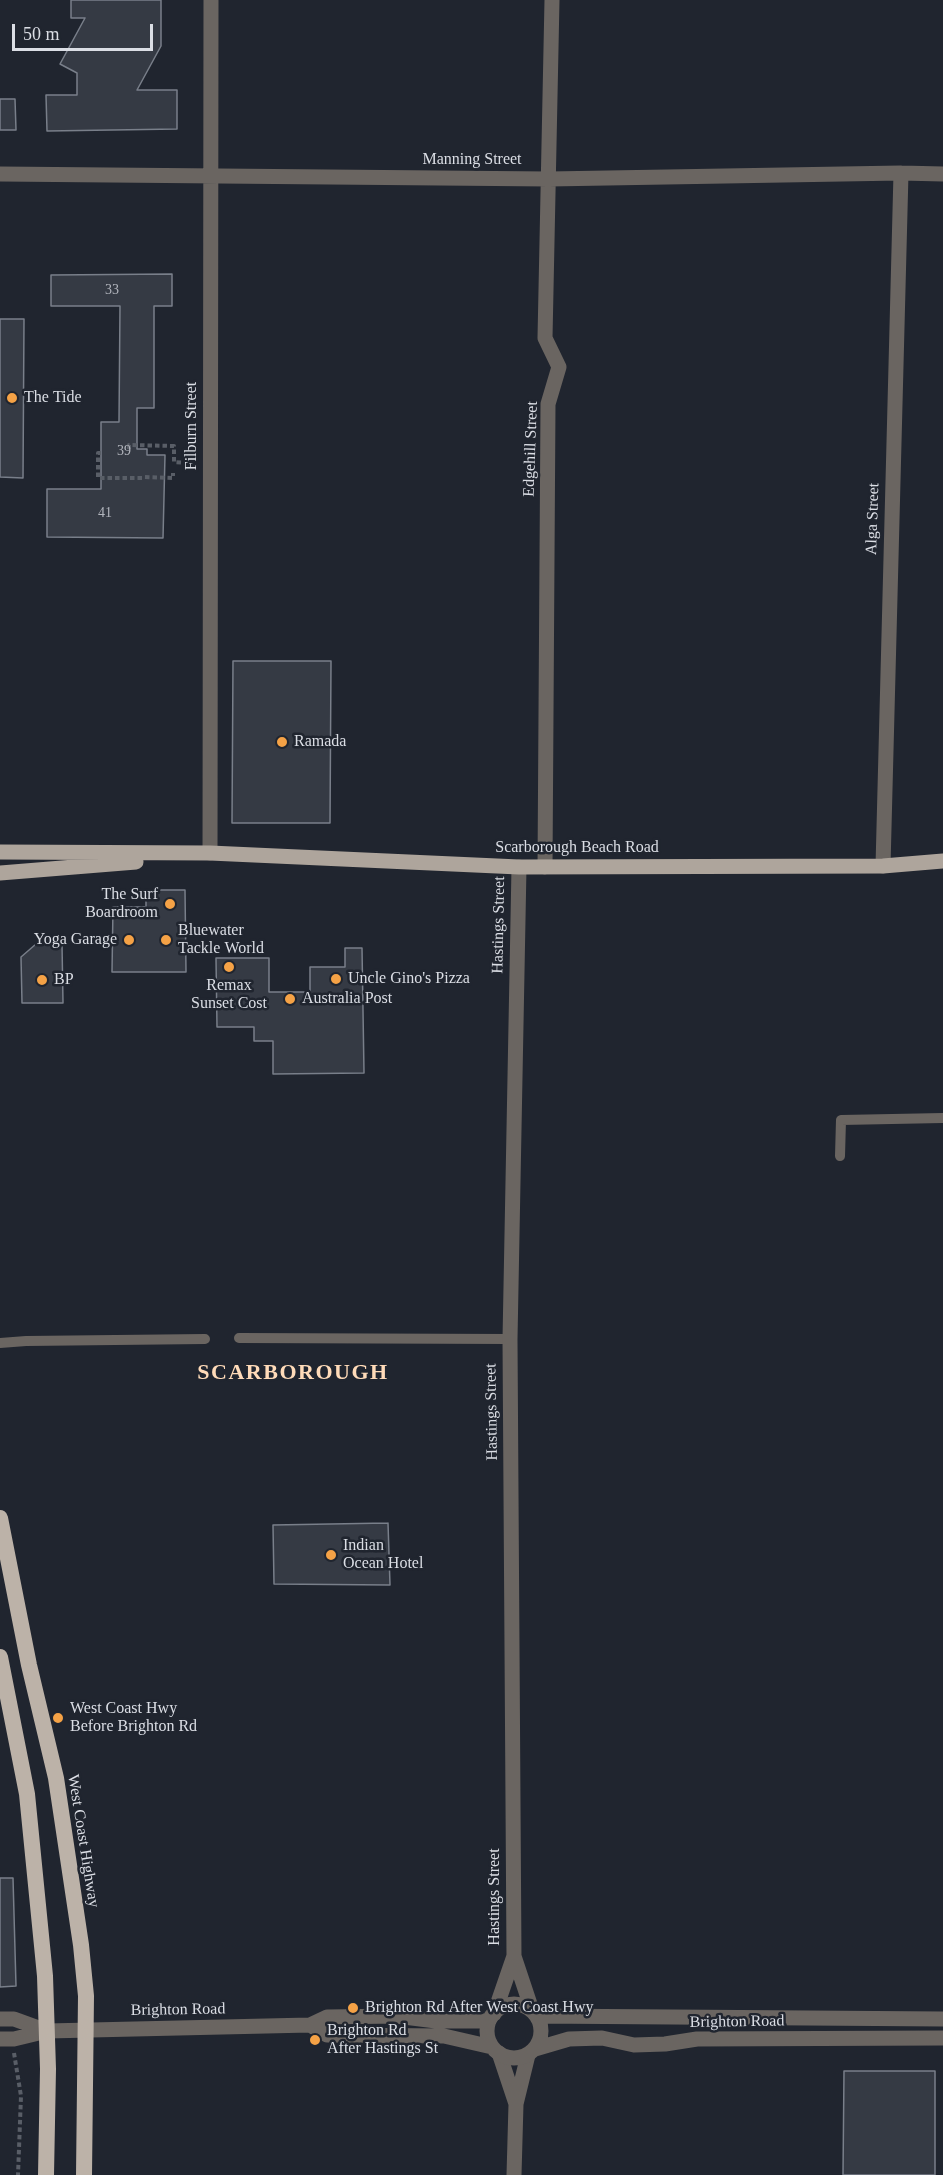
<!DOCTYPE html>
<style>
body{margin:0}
#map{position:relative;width:943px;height:2175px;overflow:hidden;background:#20252f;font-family:"Times New Roman",serif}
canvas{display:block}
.scale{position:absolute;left:12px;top:24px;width:141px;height:27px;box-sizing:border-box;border:3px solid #dbdee5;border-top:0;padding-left:8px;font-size:18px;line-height:21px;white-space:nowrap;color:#dbdee5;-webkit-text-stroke:4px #20252f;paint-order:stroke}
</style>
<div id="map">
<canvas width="943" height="2175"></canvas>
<div class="scale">50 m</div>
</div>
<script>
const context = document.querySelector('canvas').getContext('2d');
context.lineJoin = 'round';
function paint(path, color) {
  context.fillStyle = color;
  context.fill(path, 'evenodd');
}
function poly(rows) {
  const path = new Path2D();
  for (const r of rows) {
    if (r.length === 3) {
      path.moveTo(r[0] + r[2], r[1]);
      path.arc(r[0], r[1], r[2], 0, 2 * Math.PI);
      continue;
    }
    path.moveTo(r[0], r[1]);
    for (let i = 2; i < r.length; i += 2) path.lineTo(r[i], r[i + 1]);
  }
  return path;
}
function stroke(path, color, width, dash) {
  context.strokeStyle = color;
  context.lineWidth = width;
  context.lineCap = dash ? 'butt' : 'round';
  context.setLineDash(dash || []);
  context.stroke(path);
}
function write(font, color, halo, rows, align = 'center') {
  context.font = font + ' "Times New Roman",serif';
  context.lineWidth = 5;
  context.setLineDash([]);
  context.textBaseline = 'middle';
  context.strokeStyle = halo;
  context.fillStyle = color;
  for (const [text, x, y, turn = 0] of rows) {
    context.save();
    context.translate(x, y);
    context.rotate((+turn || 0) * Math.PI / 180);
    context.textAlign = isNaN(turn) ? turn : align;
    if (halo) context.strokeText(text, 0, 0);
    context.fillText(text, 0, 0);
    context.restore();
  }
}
const building = poly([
 [71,0,161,0,161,46,137,90,177,90,177,129,47,131,46,95,77,95,77,73,60,64,85,18,71,18,71,0],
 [0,99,15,99,16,130,0,130,0,99],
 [172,274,172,306,154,306,154,408,137,408,137,449,147,449,147,455,165,455,163,538,47,537,47,489,101,489,101,422,119,422,120,306,51,306,51,275,172,274],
 [0,319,24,319,23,478,0,477,0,319],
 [233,661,331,661,330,823,232,823,233,661],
 [146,890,185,890,186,972,112,972,113,907,146,907,146,890],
 [36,944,62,944,63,1003,22,1003,21,957,36,944],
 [345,948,362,948,364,1073,273,1074,273,1041,254,1041,254,1027,217,1027,216,958,269,958,269,992,310,992,310,967,345,967,345,948],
 [388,1523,390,1585,274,1584,273,1525,388,1523],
 [0,1878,13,1878,16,1986,0,1987,0,1878],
 [844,2071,935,2071,935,2175,843,2175,844,2071]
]);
const path = poly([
 [129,449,129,445,174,446,174,462,190,463,190,472],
 [101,453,98,453,98,478,145,478],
 [145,477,173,478,173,473],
 [14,2053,21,2096,18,2175]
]);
const service = poly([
 [840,1156,841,1120,943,1118],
 [239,1338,510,1339],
 [0,1343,26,1341,205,1339]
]);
const minor = poly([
 [0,174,549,179,901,173,943,174],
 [210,853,211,0],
 [883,866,901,173],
 [519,867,510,1339,514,1956,532,2010],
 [545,867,548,404,559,367,545,338,552,0],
 [494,2014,514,1956],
 [499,2053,516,2104],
 [514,2175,516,2104,528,2055]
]);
const tertiary = poly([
 [514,2031,27],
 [537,2016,943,2019],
 [0,2019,14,2019,47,2031],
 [310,2025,327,2035,444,2036,492,2047],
 [0,2039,14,2039,47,2031,310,2025,327,2017,396,2016,436,2021,489,2021],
 [535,2049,569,2039,602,2038,634,2045,665,2044,697,2039,943,2038]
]);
const primary = poly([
 [0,852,210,853,519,867,883,866,943,861],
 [0,873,136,862]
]);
const trunk = poly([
 [0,1518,29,1665,56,1778,81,1945,86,1996,84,2175],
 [0,1657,27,1794,45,1976,48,2069,46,2175]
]);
const markers = [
 [12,398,6,"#f5a246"],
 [282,742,6,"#f5a246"],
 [170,904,6,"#f5a246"],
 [129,940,6,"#f5a246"],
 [166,940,6,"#f5a246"],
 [229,967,6,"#f5a246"],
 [336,979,6,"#f5a246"],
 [42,980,6,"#f5a246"],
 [290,999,6,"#f5a246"],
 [331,1555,6,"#f5a246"],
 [58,1718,6,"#f5a246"],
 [353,2008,6,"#f5a246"],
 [315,2040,6,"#f5a246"]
];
const numberNames = [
 ["33",112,290],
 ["39",124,451],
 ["41",105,513]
];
const streetNames = [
 ["Manning Street",472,160],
 ["Filburn Street",192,426,-90],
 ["Edgehill Street",531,449,-88],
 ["Alga Street",873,519,-88],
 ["Scarborough Beach Road",577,848],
 ["Hastings Street",499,925,-89],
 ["Hastings Street",492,1412,-91],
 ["West Coast Highway",83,1841,81],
 ["Hastings Street",495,1897,-90],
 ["Brighton Road",178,2010,-1],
 ["Brighton Road",737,2022,-1]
];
const poiNames = [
 ["The Tide",24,398],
 ["Ramada",294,742],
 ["The Surf",158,895,"right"],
 ["Boardroom",158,913,"right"],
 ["Bluewater",178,931],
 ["Tackle World",178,949],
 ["Yoga Garage",117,940,"right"],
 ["Uncle Gino's Pizza",348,979],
 ["BP",54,980],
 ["Remax",229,986,"center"],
 ["Sunset Cost",229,1004,"center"],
 ["Australia Post",302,999],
 ["Indian",343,1546],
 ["Ocean Hotel",343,1564],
 ["West Coast Hwy",70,1709],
 ["Before Brighton Rd",70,1727],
 ["Brighton Rd After West Coast Hwy",365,2008],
 ["Brighton Rd",327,2031],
 ["After Hastings St",327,2049]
];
const districtNames = [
 ["SCARBOROUGH",293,1373]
];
paint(building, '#353a44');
stroke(building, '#797f8a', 1.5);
stroke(path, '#595e67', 4, [4.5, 3]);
stroke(service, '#6a6561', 10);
stroke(minor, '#6a6561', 15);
stroke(tertiary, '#6a6561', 15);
stroke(primary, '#aea59c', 15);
stroke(trunk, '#bcb2a8', 16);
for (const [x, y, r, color] of markers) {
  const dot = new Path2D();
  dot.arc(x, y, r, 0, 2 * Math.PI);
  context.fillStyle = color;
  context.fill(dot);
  stroke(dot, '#20252f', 2);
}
write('14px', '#b2b5bd', null, numberNames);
write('16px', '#dbdee5', '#20252f', streetNames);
write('16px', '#dbdee5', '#20252f', poiNames, 'left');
context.letterSpacing = '1.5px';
write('bold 22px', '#ffdbb9', '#20252f', districtNames);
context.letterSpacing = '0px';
</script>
